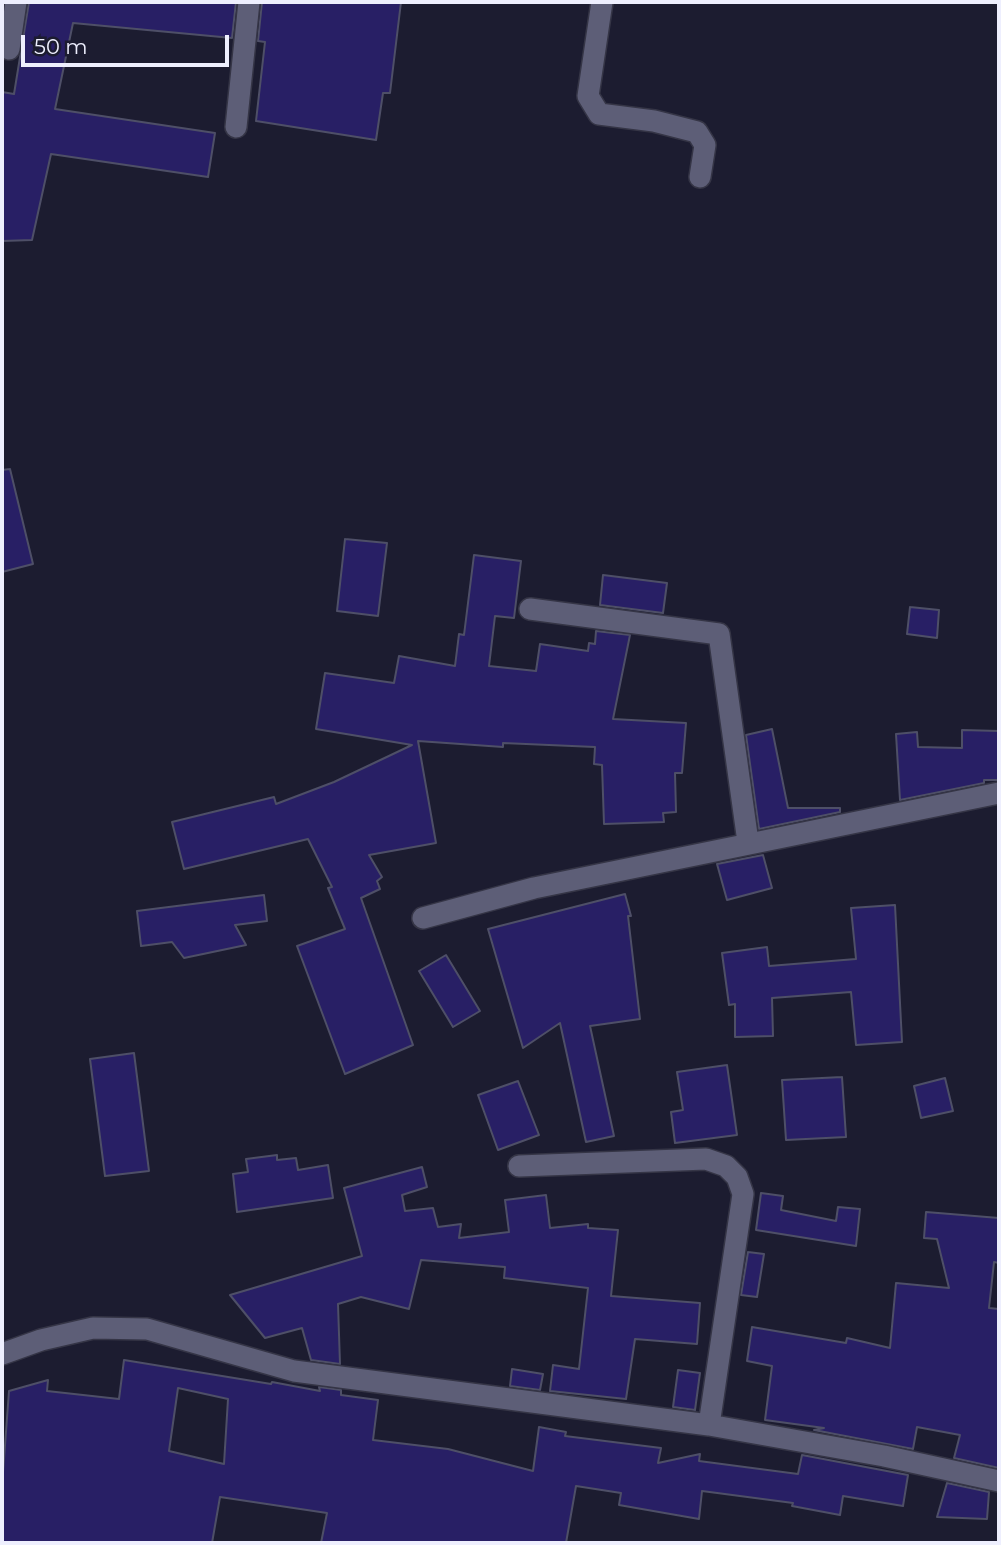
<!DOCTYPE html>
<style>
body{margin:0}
#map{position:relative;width:1001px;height:1545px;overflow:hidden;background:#1c1c30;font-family:Montserrat,sans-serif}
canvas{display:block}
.frame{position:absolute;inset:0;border:4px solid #eeeffe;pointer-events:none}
.scale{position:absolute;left:21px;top:35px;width:208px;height:32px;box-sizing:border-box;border:4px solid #eeeffe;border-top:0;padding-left:9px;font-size:21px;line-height:24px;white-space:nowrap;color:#eeeffe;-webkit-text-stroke:5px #1c1c30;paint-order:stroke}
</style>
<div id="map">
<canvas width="1001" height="1545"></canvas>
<div class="frame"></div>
<div class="scale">50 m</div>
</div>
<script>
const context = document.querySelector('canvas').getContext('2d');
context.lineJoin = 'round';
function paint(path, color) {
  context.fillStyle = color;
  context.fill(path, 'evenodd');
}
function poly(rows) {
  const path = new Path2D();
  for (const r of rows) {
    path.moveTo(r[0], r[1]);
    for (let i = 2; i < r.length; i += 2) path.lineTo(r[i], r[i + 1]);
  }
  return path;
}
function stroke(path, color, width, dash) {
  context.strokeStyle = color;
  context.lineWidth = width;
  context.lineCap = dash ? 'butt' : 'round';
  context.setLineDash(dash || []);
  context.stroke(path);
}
const building = poly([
 [29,2,236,2,232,38,73,23,55,109,215,133,208,177,51,154,32,240,2,241,2,92,14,94,29,2],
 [262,2,401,2,390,93,383,93,376,140,256,121,265,42,258,41,262,2],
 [10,469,33,564,2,572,2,470,10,469],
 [345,539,387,543,378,616,337,611,345,539],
 [474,555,521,561,514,618,495,616,489,666,536,671,540,644,588,651,589,643,595,644,596,631,630,635,613,719,686,723,682,773,675,773,676,812,663,813,664,822,604,824,602,765,594,764,595,747,503,743,503,747,418,741,436,843,369,855,382,877,377,881,380,889,361,898,413,1045,345,1074,297,946,345,929,328,888,332,887,308,839,184,869,172,822,274,797,276,804,334,782,412,745,316,729,325,673,394,683,399,656,455,666,459,634,464,635,474,555],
 [603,575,667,583,663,613,600,605,603,575],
 [910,607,939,610,937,638,907,634,910,607],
 [772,729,788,808,840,808,840,812,759,829,746,735,772,729],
 [962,730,999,731,999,780,984,780,984,783,900,800,896,734,917,732,918,747,962,748,962,730],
 [763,855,772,888,727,900,717,864,763,855],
 [625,894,631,916,628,916,640,1019,590,1026,614,1136,586,1142,560,1023,523,1048,488,929,625,894],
 [264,895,267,921,235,925,246,945,184,958,172,942,141,946,137,911,264,895],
 [895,905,902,1042,856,1045,851,992,772,998,773,1036,735,1037,735,1004,729,1005,722,953,767,947,769,966,856,959,851,908,895,905],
 [446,955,480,1011,453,1027,419,971,446,955],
 [134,1053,149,1171,105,1176,90,1059,134,1053],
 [727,1065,737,1135,675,1143,671,1112,683,1110,677,1072,727,1065],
 [842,1077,846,1137,786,1140,782,1080,842,1077],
 [945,1078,953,1111,921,1118,914,1086,945,1078],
 [518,1081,539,1135,498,1150,478,1095,518,1081],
 [277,1155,277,1160,296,1158,298,1170,328,1165,333,1198,237,1212,233,1174,248,1172,246,1159,277,1155],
 [422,1167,427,1187,402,1195,405,1211,433,1208,438,1227,461,1224,459,1238,509,1232,505,1200,546,1195,550,1228,588,1224,588,1228,618,1230,611,1296,700,1303,697,1344,635,1339,626,1399,550,1391,553,1365,579,1369,588,1288,504,1278,505,1267,421,1260,409,1309,361,1297,338,1304,340,1364,311,1360,302,1328,265,1338,230,1295,362,1256,344,1188,422,1167],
 [761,1193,783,1196,781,1210,836,1221,838,1207,860,1209,856,1246,756,1230,761,1193],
 [926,1212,999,1218,999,1263,994,1262,989,1308,999,1309,999,1468,954,1458,960,1435,917,1427,913,1449,814,1430,824,1428,765,1420,772,1366,747,1361,752,1327,846,1343,847,1338,890,1348,896,1283,949,1288,937,1239,924,1238,926,1212],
 [748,1252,764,1254,757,1297,741,1295,748,1252],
 [124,1360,271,1384,272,1382,320,1391,319,1387,341,1390,341,1395,378,1400,373,1440,448,1449,533,1471,539,1427,566,1432,565,1436,661,1448,658,1463,700,1454,699,1461,798,1474,802,1455,908,1475,903,1506,843,1496,840,1515,792,1506,793,1503,702,1491,699,1519,619,1505,621,1493,576,1486,566,1543,321,1543,327,1513,220,1497,212,1543,2,1543,2,1486,9,1391,48,1380,47,1391,119,1399,124,1360],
 [178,1388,228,1399,224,1464,169,1451,178,1388],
 [512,1369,543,1374,540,1390,510,1386,512,1369],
 [678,1370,700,1373,695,1410,673,1407,678,1370],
 [947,1483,989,1492,987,1519,937,1517,947,1483]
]);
const minor = poly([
 [602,2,588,96,599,114,654,121,697,132,705,145,700,177],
 [9,49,16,2],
 [236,127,249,2],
 [530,609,719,634,748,842],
 [423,918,534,888,999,793],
 [519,1166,706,1159,726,1166,737,1177,743,1194,709,1425],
 [2,1354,41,1340,93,1328,147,1329,294,1371,709,1425,884,1456,999,1481]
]);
paint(building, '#281f65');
stroke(building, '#4e4f67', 2);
stroke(minor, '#353546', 24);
stroke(minor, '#5d5e77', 21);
</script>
